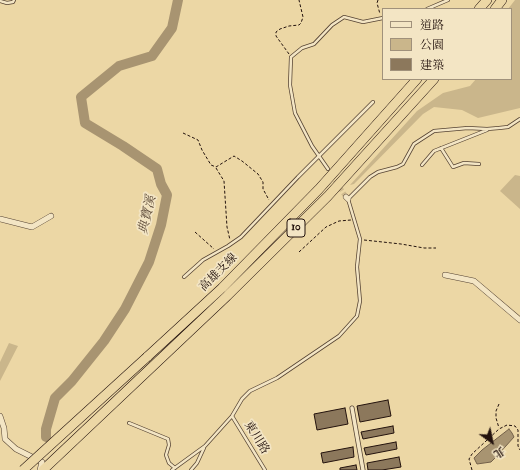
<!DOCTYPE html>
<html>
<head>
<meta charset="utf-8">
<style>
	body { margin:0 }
	#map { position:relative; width:520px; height:470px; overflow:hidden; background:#ecd7a5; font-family:"IM FELL Double Pica","Noto Serif TC",serif }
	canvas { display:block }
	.legend { position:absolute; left:382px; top:8px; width:130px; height:72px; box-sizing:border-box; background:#f3e5c4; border:1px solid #a0917b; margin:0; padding:5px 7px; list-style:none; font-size:12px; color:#23120d }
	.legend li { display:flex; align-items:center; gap:8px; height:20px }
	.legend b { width:20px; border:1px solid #a0917b }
	.north { position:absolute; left:472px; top:422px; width:40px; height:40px; -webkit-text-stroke:3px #f3e5c4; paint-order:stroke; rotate:147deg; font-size:11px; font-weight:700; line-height:16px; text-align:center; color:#23120d }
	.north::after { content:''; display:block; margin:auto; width:14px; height:18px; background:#23120d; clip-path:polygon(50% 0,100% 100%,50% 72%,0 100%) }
</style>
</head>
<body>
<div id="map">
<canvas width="520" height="470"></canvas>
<ul class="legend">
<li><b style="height:5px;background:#f3e5c4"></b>道路</li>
<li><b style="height:11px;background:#cab68b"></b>公園</li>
<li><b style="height:11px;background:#8c785c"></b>建築</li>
</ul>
<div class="north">北</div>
</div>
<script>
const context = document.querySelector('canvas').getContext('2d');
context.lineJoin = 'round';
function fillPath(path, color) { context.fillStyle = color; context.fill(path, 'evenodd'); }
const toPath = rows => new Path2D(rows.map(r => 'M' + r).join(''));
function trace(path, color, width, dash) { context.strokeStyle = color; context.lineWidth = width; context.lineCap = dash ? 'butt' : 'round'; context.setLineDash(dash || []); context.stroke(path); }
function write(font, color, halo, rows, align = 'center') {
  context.font = font + ' "IM FELL Double Pica","Noto Serif TC",serif'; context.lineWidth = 3.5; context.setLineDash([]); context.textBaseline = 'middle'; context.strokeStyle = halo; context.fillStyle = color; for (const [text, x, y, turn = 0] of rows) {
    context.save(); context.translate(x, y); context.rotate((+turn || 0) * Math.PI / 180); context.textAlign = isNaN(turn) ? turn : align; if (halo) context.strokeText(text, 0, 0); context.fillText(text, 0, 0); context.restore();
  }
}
fillPath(toPath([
	[515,0,520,0,520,108,478,118,462,110,434,107,423,114,354,184,350,185,417,111,443,93,470,86,476,79,511,79,511,9,508,9],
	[515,175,520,176,520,209,500,191],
	[9,343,18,346,0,381,0,362]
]), '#cab68b');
const water = toPath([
	[509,429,512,433,514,437,496,457,491,462,477,464,474,458,482,450,509,429]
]);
fillPath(water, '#a89471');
trace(water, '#736049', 1);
trace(toPath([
	[46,437,47,444]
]), '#736049', 1.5);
trace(toPath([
	[46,437,46,429,55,398,72,381,104,341,125,309,149,262,161,225,167,195,161,184,157,169,123,146,85,123,81,97,119,66,152,56,172,28,178,0]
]), '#a89471', 10);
const building = toPath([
	[388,400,391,416,360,422,357,406,388,400],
	[345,408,348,424,317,430,314,414,345,408],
	[393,426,394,433,363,439,361,432,393,426],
	[396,442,397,449,366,455,364,448,396,442],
	[353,447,354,457,323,463,321,453,353,447],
	[399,457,401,467,382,470,368,470,367,463,399,457],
	[356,465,357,470,340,470,340,468,356,465]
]);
fillPath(building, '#8c785c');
trace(building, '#23120d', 1);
trace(toPath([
	[331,174,346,197]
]), '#ceb98e', 5, [5, 2.5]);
const service = toPath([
	[0,1,7,3,13,2,14,0],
	[427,9,448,0],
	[441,148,453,167,464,163,479,164],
	[422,165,434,151,487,130],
	[328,169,312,146,295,113,290,85,291,57,302,48,314,44,332,25,344,17,363,22,383,18],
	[184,277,203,260,228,246,241,237,298,177,373,102],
	[232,416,265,470],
	[129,423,168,439,169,445,166,455,169,463,175,468],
	[172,470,205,446,232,416,242,399,250,391,277,378,339,336,357,316,360,301,357,267,360,239,348,199,370,177,378,172,397,167,403,164,414,144,434,131,468,128,487,129,499,128,508,127,520,119],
	[191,470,197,463,204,448]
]);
const pedestrian = toPath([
	[352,408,363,470]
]);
const minor = toPath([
	[346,197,348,199],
	[0,219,32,227,51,216],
	[445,275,474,281,520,320],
	[0,416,4,428,5,439,16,449,42,462,40,470]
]);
const motorway = toPath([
	[479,9,487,0],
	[495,9,502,0],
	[147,357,222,288,319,189,417,79],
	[43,470,227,296,328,196,434,79]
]);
trace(service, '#554333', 4);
trace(pedestrian, '#554333', 5);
trace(minor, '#554333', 6);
trace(motorway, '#23120d', 10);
trace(toPath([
	[378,0,377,3,380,14],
	[289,54,276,36,276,32,280,29,289,26,299,25,301,23,303,17,299,0],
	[183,133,198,140,202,150,211,165,216,167,234,156,242,161,258,174,263,182,263,189,269,200],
	[216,168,224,181,227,227,230,240],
	[195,232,214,249],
	[364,240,401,244,424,248,436,248],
	[299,252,326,227,339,221,351,220],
	[499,404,496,411,496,418,499,428],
	[472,470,469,459,472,454,499,429,507,425,515,426,518,430,518,446,520,450]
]), '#23120d', 1, [3, 2]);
trace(service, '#f3e5c4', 2.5);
trace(pedestrian, '#f3e5c4', 3.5);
trace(minor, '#f3e5c4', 5);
trace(motorway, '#ecd7a5', 9);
const motorwayBridge = toPath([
	[23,470,147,357]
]);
trace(motorwayBridge, '#23120d', 10, []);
trace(motorwayBridge, '#ecd7a5', 9);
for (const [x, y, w] of [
	[296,228,18]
]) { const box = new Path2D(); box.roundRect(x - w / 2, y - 9, w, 18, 3); context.fillStyle = '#f3e5c4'; context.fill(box); trace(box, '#23120d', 1); }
write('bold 11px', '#23120d', null, [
	["10",296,228]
]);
write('12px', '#23120d', '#f3e5c4', [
	["高雄支線",219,273,-45],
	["東川路",256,438,58]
]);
write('italic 13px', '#5f4c3a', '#f3e5c4', [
	["典寶溪",148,215,-77]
]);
</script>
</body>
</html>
